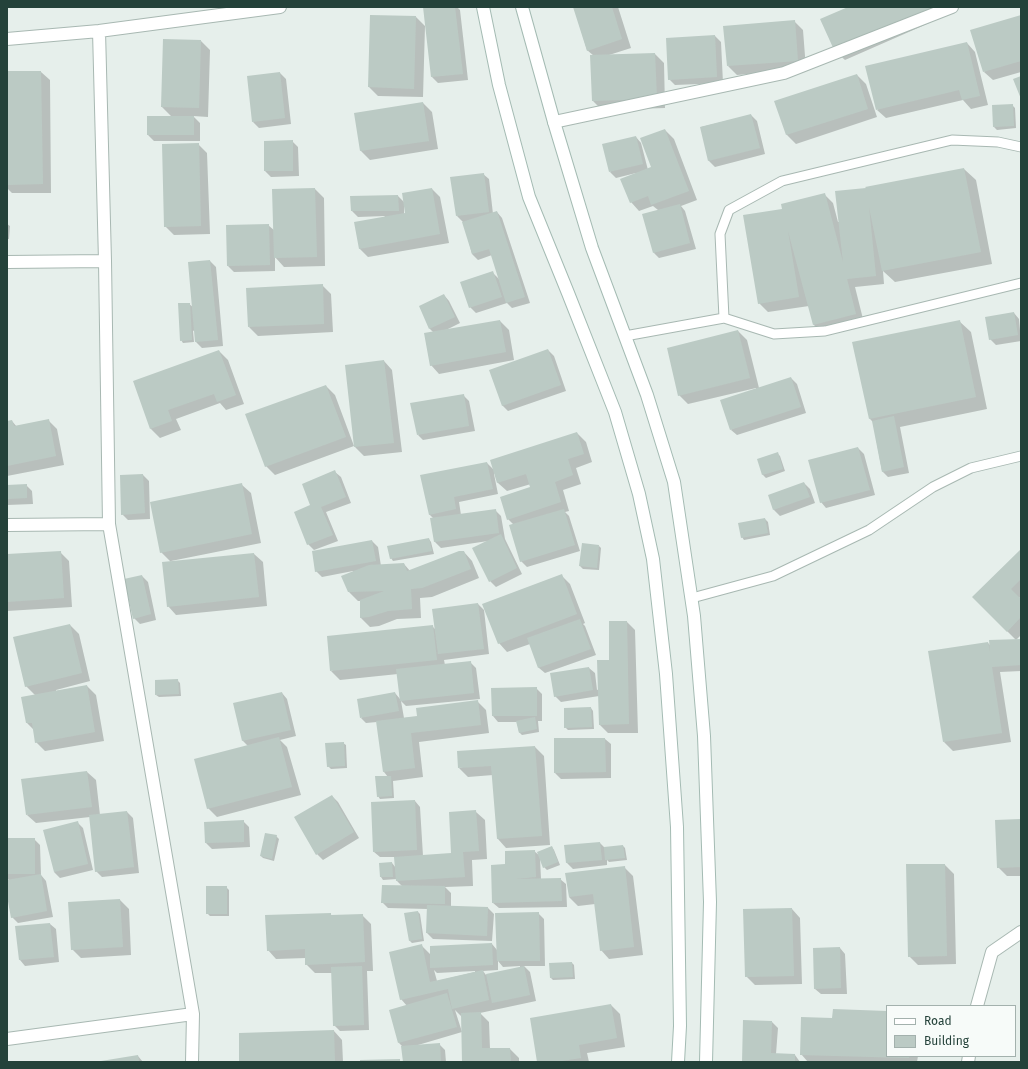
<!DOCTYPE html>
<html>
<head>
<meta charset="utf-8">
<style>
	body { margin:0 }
	#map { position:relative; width:1028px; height:1069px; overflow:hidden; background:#e6efeb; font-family:"Fira Sans",sans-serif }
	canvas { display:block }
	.frame { position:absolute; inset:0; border:8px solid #24423a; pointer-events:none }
	.legend { position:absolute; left:886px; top:1005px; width:130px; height:52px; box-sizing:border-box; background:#f7fbf9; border:1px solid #a3b1ad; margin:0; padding:5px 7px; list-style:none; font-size:12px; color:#24423a }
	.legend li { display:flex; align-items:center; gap:8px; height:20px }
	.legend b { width:20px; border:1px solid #a3b1ad }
</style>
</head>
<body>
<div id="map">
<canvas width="1028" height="1069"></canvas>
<div class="frame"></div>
<ul class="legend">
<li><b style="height:5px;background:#fff"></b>Road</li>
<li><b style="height:11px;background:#bbcac4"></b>Building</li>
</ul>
</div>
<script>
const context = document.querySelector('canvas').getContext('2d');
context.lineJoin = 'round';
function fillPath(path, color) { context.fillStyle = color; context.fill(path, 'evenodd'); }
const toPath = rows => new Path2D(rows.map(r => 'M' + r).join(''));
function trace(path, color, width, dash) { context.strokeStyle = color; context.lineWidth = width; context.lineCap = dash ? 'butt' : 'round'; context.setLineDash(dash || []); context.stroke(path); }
fillPath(toPath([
	[430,7,457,7,460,10,468,80,438,83,432,77,424,8],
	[574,7,618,7,631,48,609,55,655,54,664,63,665,108,602,110,593,101,594,56,587,50],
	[850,7,952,13,845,60,836,52],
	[1021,16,1021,72,993,80,984,72],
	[416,17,425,26,423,97,378,96,369,87],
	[794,21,803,30,806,69,737,75,728,66],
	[715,36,721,42,723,83,675,85,669,79],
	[201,41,210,50,208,117,193,116,200,123,200,141,154,141,148,135,172,117,162,107],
	[967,43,975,52,988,105,971,109,963,100,886,118,877,110],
	[7,72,41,72,50,80,51,193,12,193,7,188],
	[280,73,286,79,291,124,259,128,253,122],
	[857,75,866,84,877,117,796,144,787,135,776,102],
	[423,103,432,112,438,149,370,160,361,151,355,114],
	[1012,105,1015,108,1016,128,997,130,994,127],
	[751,115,757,121,765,154,715,167,709,161,701,127],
	[665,130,674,139,697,200,681,206,685,211,696,249,659,258,654,253,658,210,653,206,639,211,631,202,636,173,616,178,610,172,636,137,641,143,648,170,652,168],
	[292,141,298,147,299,176,271,177,265,171,265,142],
	[198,144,207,153,210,234,174,235,165,226],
	[964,169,976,180,992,264,895,282,883,271,884,284,855,287,864,323,822,334,814,325,809,306,768,312,759,303,784,209,824,194,833,203,838,222,839,222,867,189],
	[483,174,489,179,493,214,497,212,502,218,530,303,512,308,507,303,476,313,470,307,492,272,499,279,492,255,478,260,472,254,464,223,457,216],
	[315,189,324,198,325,266,284,267,275,257,275,271,234,272,228,266,268,225,275,231],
	[432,189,440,197,449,243,368,257,359,248,385,216,358,217,352,211,398,196,405,203],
	[404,204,405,204,407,214,404,214],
	[7,224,10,226,9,239,7,239],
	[210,261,216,267,223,346,202,348,196,342,195,330,193,331,194,342,183,343,181,340,189,304,193,307],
	[322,285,331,294,333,332,258,336,249,327],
	[444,295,449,301,460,323,446,330,500,321,509,330,514,360,439,374,431,365,434,333,430,329,420,307],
	[1014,313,1019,319,1021,341,996,345,990,339],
	[959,321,971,332,987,409,900,427,909,473,888,477,882,471,873,422,870,419,854,343],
	[738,331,747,340,759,388,791,378,797,384,806,413,737,435,731,430,756,389,756,388,688,404,679,395],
	[548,350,554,356,566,391,508,411,502,405],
	[219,351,228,360,244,404,226,410,220,403,176,419,181,430,160,438,151,429,134,382],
	[384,361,392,370,402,452,364,456,355,447,346,366],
	[326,386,335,395,354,446,275,475,266,466],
	[463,395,469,401,475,431,423,440,418,435],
	[48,420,57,429,64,465,7,476,7,422,12,421,17,427],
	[577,433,586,442,592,462,576,468,581,484,563,490,569,511,565,512,569,516,580,551,527,567,521,561,514,525,508,519,532,487,531,484,507,491,498,483,495,473,494,474,498,494,459,502,461,515,495,510,501,516,505,539,522,574,496,587,490,581,488,541,441,548,435,542,434,519,429,514,487,463,494,470],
	[858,448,864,454,875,495,826,508,821,502],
	[778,454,780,456,785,471,766,478,763,475,758,460],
	[335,472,341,477,351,503,326,512,338,541,314,550,308,544,312,506],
	[143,475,149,481,150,519,128,520,122,514],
	[804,483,810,489,815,503,780,516,774,510,769,496],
	[26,485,32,491,33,504,7,505,7,486],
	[242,485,251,493,261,543,171,561,171,562,254,554,263,562,267,606,176,615,168,606,171,562,161,552],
	[765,519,768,522,770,535,744,540,742,537],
	[429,539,431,542,434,554,393,561,391,558],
	[372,541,378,547,381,566,404,564,410,571,464,552,472,561,479,578,432,597,420,598,421,618,397,619,379,626,370,627,361,618,361,601,358,601,349,592,353,571,322,577,316,571],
	[599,546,601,548,599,570,583,569,580,566],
	[1021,550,1021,597,1019,598,1021,600,1021,635,1016,640,973,597],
	[60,552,69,561,72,607,7,611,7,555],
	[561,575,570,584,585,623,583,624,585,626,596,655,545,673,539,668,530,644,507,652,499,643],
	[142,576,148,582,156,620,140,624,134,618],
	[478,604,484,610,489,654,444,660,445,665,470,662,476,668,480,699,406,706,401,701,404,718,418,717,477,701,486,710,489,733,419,742,423,777,393,781,394,798,380,799,378,796,388,777,384,772,377,722,366,723,361,718,395,693,400,699,398,674,340,680,331,671,432,626,436,630],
	[627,622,635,630,638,733,608,733,599,724,599,696,561,702,555,696,589,668,595,673,597,690,599,689],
	[70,625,79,634,90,681,56,690,56,691,87,686,96,695,104,741,45,751,36,742,34,730,27,723,35,695,26,686],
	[1021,640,1021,671,1000,672,1011,742,953,751,944,742,988,643,991,646],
	[177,680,180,683,181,696,159,697,156,695],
	[536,688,542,694,542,721,538,721,539,732,522,735,519,732,517,722,498,722,493,716,492,689],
	[282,693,287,699,296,736,280,740,287,747,301,795,217,817,208,808,248,746,243,741,234,704],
	[591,708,593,711,594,729,568,730,565,727],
	[605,739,611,744,611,778,561,779,555,773],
	[343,743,346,745,347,768,331,769,328,766],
	[535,747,544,756,550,845,506,848,498,839,493,775,468,777,459,768],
	[87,772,96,780,100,815,127,812,133,818,139,873,102,877,96,871,90,817,36,823,27,815],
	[332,796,338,802,359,838,323,860,317,854],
	[415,801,420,807,423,856,452,854,476,812,485,820,487,859,472,860,473,886,445,887,451,893,451,907,488,908,494,914,492,941,433,939,427,933,428,909,388,908,382,902,402,886,397,881,397,879,383,880,381,877,392,863,396,868,395,857,380,857,374,852],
	[1021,820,1021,876,1007,876,998,867],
	[243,821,249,827,250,847,212,849,206,843,205,823],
	[77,822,83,828,93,870,60,878,54,872],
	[276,836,279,839,274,861,263,858,261,856],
	[7,839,34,839,40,845,41,875,46,881,53,917,18,923,12,917,7,890,7,881,9,880,7,878],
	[600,843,605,848,623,846,625,848,627,860,609,862,607,860,607,865,573,869,567,863,565,846],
	[552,847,554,850,560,865,547,870,544,867,540,858,541,879,560,879,566,884,567,907,499,908,493,903,506,865,534,851,540,856],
	[945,865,954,874,956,964,918,965,909,956],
	[624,867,633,876,643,955,609,959,601,950,595,904,578,906,569,897],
	[226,887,229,890,229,916,210,916,207,913],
	[120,900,129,909,131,955,81,958,72,949],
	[792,909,800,918,802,984,755,985,746,976],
	[418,912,420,914,424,941,412,943,409,940],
	[538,913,544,919,545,966,524,966,530,972,536,1001,480,1013,489,1022,490,1049,510,1049,519,1058,519,1062,463,1062,462,1017,455,1010,462,1032,418,1045,419,1046,439,1044,445,1050,446,1062,404,1062,402,1046,399,1043,407,1006,401,999,422,946,431,955,492,944,497,950],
	[498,961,503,967,520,966,520,968,486,975,483,971,498,970],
	[434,970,437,973,475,971,475,972,437,981],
	[330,914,333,916,362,915,371,924,373,971,367,971,369,1030,340,1031,334,1025,332,973,315,973,306,964,306,958,276,959,268,950],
	[50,924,56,929,59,962,25,966,20,960,16,927],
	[840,948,845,954,847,994,821,994,815,989],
	[572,963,574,965,575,979,553,980,551,978],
	[611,1005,620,1014,625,1047,587,1053,589,1062,538,1062],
	[887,1012,887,1056,918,1056,917,1062,808,1062,801,1054,833,1019],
	[772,1022,778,1028,776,1054,795,1055,800,1062,743,1062],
	[334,1031,342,1040,343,1062,240,1062],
	[138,1056,143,1062,102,1062]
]), '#0003');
fillPath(toPath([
	[423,7,455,7,463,74,431,77],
	[573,7,612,7,622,39,587,51],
	[848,7,937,7,835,52,820,19],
	[370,15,416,16,414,89,368,87],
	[1021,15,1021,61,983,72,970,30],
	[795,20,798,61,727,66,723,26],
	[715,35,717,77,668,80,666,38],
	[163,39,201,40,199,108,161,107],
	[967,42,980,96,962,100,959,90,876,110,865,66],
	[655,53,657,99,592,101,590,55],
	[7,71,41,71,43,184,7,185],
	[280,72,285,118,252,122,247,76],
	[857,74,868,109,786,135,774,101],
	[1021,76,1021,99,1013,79],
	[423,102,429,141,360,151,354,113],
	[1013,104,1014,126,993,127,992,105],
	[751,114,760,148,708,161,700,127],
	[147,116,194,116,194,135,147,135],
	[665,129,689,191,651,205,648,196,630,203,620,179,651,167,640,138],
	[636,136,643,164,609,172,602,144],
	[293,140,293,171,264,171,264,141],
	[199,143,201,226,164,227,162,144],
	[964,168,981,252,882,271,869,207,876,276,847,279,856,314,813,325,788,231,799,297,758,304,743,215,782,209,781,204,825,193,843,262,835,191,866,188,865,187],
	[484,173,489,212,456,216,450,177],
	[315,188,317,257,274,258,272,189],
	[432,188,440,234,359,249,354,222,405,213,402,193],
	[398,195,399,211,351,211,350,196],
	[680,204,690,243,653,253,642,214],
	[497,211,525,297,506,303,489,249,472,254,462,222],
	[269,224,270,265,227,266,226,225],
	[210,260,218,340,195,342,188,262],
	[493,271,502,297,469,308,460,282],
	[323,284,324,324,248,327,246,288],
	[444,294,455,317,429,329,419,306],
	[178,303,190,303,192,340,180,341],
	[1014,312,1018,335,989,340,985,317],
	[500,320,506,352,430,366,424,333],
	[960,320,976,397,869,419,852,342],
	[738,330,750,378,678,396,667,348],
	[548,349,561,385,502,406,489,370],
	[219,350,236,395,217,402,214,394,168,410,172,421,150,429,133,381],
	[384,360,394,443,354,447,345,365],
	[791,377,801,407,730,430,720,400],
	[326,385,346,437,265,467,245,414],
	[464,394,469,426,417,435,410,403],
	[894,416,904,467,882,472,872,421],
	[49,419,56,456,7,466,7,421,12,420,14,426],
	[577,432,584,454,568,459,573,475,555,482,561,502,507,520,500,497,530,487,526,474,497,483,490,460],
	[858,447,870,490,820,503,808,460],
	[778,452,783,469,762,475,757,459],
	[487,462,493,489,454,497,456,509,429,515,420,475],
	[335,470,346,497,321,507,333,535,307,545,294,512,310,505,302,484],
	[143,474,145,513,121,515,120,475],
	[804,482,810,497,773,510,768,495],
	[242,483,252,534,160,553,150,502],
	[27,484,27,498,7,499,7,485],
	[496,509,499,533,434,542,430,518],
	[564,509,575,545,520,562,509,525],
	[765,518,768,533,741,538,738,523],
	[501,534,517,568,489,582,472,548],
	[429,538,432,551,390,559,387,546],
	[372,540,376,561,315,572,312,551],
	[582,543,599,545,597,568,579,566],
	[1021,549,1021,579,1011,589,1021,599,1021,617,1007,632,972,597],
	[61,551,64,598,7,602,7,554],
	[459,551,464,551,471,569,422,588,411,589,412,609,388,611,369,617,360,618,360,600,384,591,348,592,341,576,369,565,404,563,407,571],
	[254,553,259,597,167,607,162,562],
	[562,574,577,614,498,644,482,604],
	[142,575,151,614,133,619,124,579],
	[478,603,484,649,438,654,432,609],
	[580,619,591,649,538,668,527,638],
	[609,621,627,621,629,724,599,725,597,660,609,660],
	[70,624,82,673,25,687,13,637],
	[433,625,437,660,330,671,327,636],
	[1021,639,1021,665,992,667,1002,733,943,742,928,651,988,642,990,652,989,640],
	[471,661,474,693,400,701,396,669],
	[589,667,593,690,554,697,550,673],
	[178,679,179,694,155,695,155,680],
	[87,685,95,732,35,743,32,723,26,723,21,697],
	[537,687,537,716,492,716,491,688],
	[282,692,291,730,242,741,233,703],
	[395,692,399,711,360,718,357,699],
	[478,700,481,725,411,733,415,768,383,772,376,721,417,716,416,708],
	[591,707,592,727,564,728,564,708],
	[535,717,537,729,519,733,516,721],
	[279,737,292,787,207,809,194,759],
	[554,738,605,738,606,772,554,773],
	[344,742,345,766,327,767,325,743],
	[535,746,542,836,497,839,491,766,458,768,457,751],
	[87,771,92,807,26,815,21,779],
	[375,776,391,776,392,796,377,797],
	[332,795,354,832,316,855,294,817],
	[415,800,417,850,373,852,371,802],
	[476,810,479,851,463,852,465,877,396,881,394,857,451,853,449,812],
	[127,811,134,867,95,872,89,815],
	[1021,819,1021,867,997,868,995,820],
	[244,820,244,842,205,843,204,822],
	[78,821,88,864,54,872,43,830],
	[265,833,277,835,272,859,260,856],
	[7,838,35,838,35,874,7,874],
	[600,842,602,860,566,863,564,845],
	[623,845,625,858,605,860,604,847],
	[552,846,558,862,543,868,537,852],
	[535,850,536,877,515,879,561,878,562,901,492,903,491,865,505,864,505,851],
	[392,862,393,877,380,877,379,863],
	[906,864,945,864,947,956,908,957],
	[625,866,634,947,600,951,593,894,569,897,565,873],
	[41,874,47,911,11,918,7,896,7,880],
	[382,885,445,886,445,904,381,903],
	[206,886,227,886,227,914,206,914],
	[120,899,123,947,71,950,68,902],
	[427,905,488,907,487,936,426,933],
	[792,908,794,976,745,977,743,909],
	[418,911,422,939,409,941,404,913],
	[539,912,540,961,497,961,495,913],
	[331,913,331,915,363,914,365,962,305,965,305,949,267,951,265,915],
	[50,923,54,957,19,960,15,926],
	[492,943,493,965,430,968,430,946],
	[422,944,430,982,483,970,489,1000,452,1009,448,989,400,1000,389,952],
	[840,947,841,988,814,989,813,948],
	[572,962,573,977,550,978,549,963],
	[362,966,364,1025,333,1026,331,967],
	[524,966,530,995,492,1003,486,974],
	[447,993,457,1027,398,1043,389,1010],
	[611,1004,617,1038,579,1045,581,1058,555,1062,537,1062,530,1018],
	[833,1009,887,1011,887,1056,909,1056,909,1058,800,1055,801,1017,832,1018],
	[481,1012,482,1048,510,1048,511,1062,462,1062,461,1013],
	[743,1020,772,1021,771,1053,795,1054,795,1062,742,1062],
	[334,1030,335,1062,239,1062,239,1033],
	[440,1043,441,1062,403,1062,401,1046],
	[138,1055,139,1062,101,1062,101,1061],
	[400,1059,400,1062,360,1062,360,1060]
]), '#bbcac4');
const service = toPath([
	[724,318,720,234,729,210,782,181,952,140,998,142,1021,147],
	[625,336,724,318,774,334,825,331,1021,283],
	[692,598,773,576,869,530,933,487,971,468,1021,456]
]);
const minor = toPath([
	[99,31,105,261,109,524,193,1014],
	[7,39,99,31,280,7],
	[554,122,784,73,952,7],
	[7,262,105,261],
	[7,525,109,524],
	[977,1006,992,952,1021,932],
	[7,1039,193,1014,192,1062],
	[968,1062,969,1056]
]);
const secondary = toPath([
	[483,7,499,85,529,197,568,293,615,412,639,494,653,559,666,674,677,827,680,1026,678,1062],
	[522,7,554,122,592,248,647,395,674,482,694,616,704,736,710,902,706,1062]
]);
trace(service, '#a8b8b2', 11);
trace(minor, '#a8b8b2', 14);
trace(secondary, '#a4bbb3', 14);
trace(service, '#fff', 9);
trace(minor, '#fff', 12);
trace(secondary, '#fff', 12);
</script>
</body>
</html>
